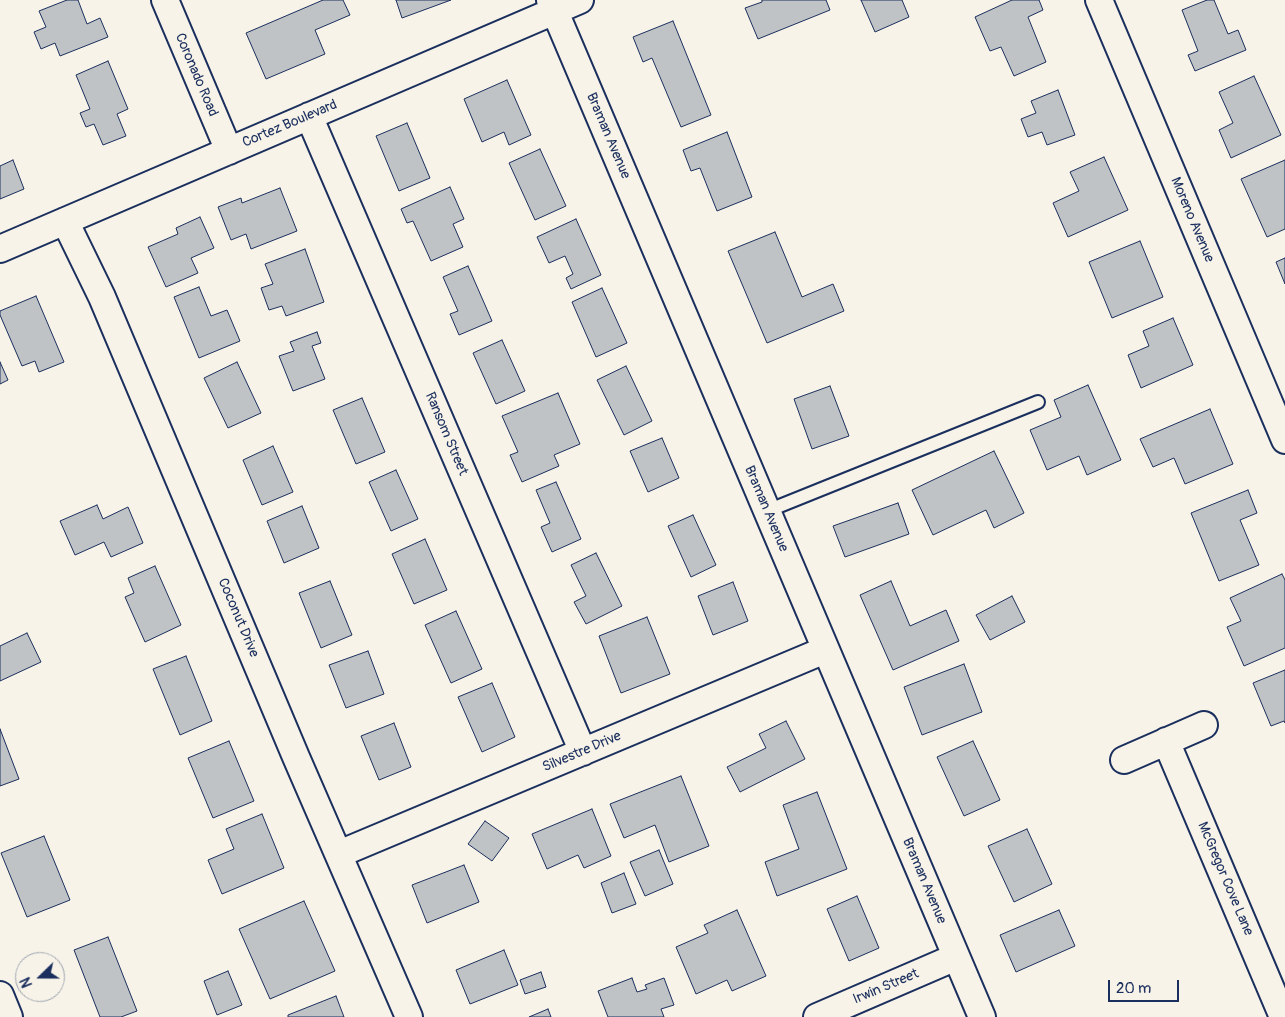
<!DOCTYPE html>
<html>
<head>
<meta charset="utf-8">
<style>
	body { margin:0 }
	#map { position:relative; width:1285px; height:1017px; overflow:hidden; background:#f7f3e8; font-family:Pangolin,sans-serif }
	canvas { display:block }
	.north { position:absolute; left:15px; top:952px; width:50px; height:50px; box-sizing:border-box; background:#f7f3e8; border:1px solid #9fa5b1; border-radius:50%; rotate:248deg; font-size:14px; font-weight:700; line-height:20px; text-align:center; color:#1b2f5e }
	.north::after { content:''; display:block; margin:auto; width:18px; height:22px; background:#1b2f5e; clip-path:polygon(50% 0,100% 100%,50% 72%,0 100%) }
	.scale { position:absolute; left:1108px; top:980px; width:71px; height:22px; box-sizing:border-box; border:2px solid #1b2f5e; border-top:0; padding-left:6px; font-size:15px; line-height:18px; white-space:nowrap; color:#1b2f5e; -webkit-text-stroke:4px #f7f3e8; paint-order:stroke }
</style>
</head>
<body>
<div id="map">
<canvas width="1285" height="1017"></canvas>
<div class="north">N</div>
<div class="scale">20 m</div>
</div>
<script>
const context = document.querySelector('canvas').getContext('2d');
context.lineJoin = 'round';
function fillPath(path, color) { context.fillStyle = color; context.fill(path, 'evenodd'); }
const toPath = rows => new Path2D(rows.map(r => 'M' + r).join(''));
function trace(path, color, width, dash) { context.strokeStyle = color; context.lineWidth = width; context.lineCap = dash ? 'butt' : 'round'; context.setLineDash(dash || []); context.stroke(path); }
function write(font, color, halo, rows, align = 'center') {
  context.font = font + ' Pangolin,sans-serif'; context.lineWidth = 4.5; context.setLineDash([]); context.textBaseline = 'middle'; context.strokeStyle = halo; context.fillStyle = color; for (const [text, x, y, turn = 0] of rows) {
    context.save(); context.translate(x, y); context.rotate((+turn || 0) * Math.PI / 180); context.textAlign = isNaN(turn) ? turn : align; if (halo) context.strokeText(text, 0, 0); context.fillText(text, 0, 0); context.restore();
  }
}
const building = toPath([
	[67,0,78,0,87,24,100,18,108,37,60,56,55,43,41,49,34,32,46,27,39,11,67,0],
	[323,0,343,0,350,15,315,30,325,54,266,79,246,33,323,0],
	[396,0,451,0,402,18,396,0],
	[762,0,826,0,830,10,758,39,745,8,762,2,762,0],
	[861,0,902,0,909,17,875,32,861,0],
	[1012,0,1039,0,1043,10,1028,17,1046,62,1014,76,1001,47,990,51,975,17,1012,0],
	[1207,0,1214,0,1228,34,1238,30,1246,50,1195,71,1188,55,1198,51,1182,10,1207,0],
	[673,21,711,115,681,127,652,58,643,62,633,37,673,21],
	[108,61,128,109,117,114,126,136,103,145,94,124,86,127,80,113,90,109,76,75,108,61],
	[1254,76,1281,135,1231,158,1219,130,1233,123,1219,92,1254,76],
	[507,80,531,135,509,145,504,132,482,142,464,99,507,80],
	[1058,90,1075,135,1047,145,1042,132,1028,137,1021,119,1036,113,1031,101,1058,90],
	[407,123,430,178,399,191,376,136,407,123],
	[727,132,752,197,717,211,700,168,691,171,683,150,727,132],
	[540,149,566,206,535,220,509,163,540,149],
	[1104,157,1128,210,1068,237,1053,203,1079,191,1070,172,1104,157],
	[13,160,24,189,0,199,0,166,13,160],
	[1285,160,1285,229,1267,237,1241,179,1285,160],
	[450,187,464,219,453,224,463,247,431,261,413,221,407,223,401,209,450,187],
	[280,188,297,231,251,249,246,234,231,240,218,207,241,198,242,203,280,188],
	[200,217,214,248,191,258,198,273,166,287,148,247,178,234,176,228,200,217],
	[576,219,601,275,571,289,566,278,573,274,565,256,549,263,537,237,576,219],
	[775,232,802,297,833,284,844,311,767,343,728,251,775,232],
	[1140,241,1163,297,1112,318,1089,262,1140,241],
	[305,249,324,302,286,316,282,306,269,310,261,288,273,284,265,264,305,249],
	[1285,258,1285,284,1276,262,1285,258],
	[468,266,492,321,459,335,450,314,458,311,443,277,468,266],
	[199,287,211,316,227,310,240,341,199,358,174,297,199,287],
	[602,288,627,343,596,357,572,302,602,288],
	[36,296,64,362,39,372,35,361,22,366,0,315,0,311,36,296],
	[1173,318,1193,365,1141,388,1128,355,1149,346,1143,331,1173,318],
	[317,332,321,343,312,346,325,379,293,391,279,356,294,351,290,342,317,332],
	[502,340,525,391,496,404,473,353,502,340],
	[0,362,8,380,0,384,0,362],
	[237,362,261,413,228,428,204,378,237,362],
	[626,366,652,421,624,435,597,380,626,366],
	[1088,385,1121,460,1087,475,1079,456,1047,470,1030,430,1061,417,1054,400,1088,385],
	[830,386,849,436,812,449,794,399,830,386],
	[558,393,580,444,554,455,559,466,522,482,510,455,518,452,502,416,558,393],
	[362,398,385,452,356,464,333,410,362,398],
	[1210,409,1233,464,1185,484,1174,458,1153,467,1140,439,1210,409],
	[662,438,679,478,648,492,630,451,662,438],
	[273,446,293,492,262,505,243,460,273,446],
	[994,451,1024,513,994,528,986,510,933,535,912,490,994,451],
	[396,470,418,519,391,531,369,482,396,470],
	[556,482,581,539,552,552,541,527,550,523,536,490,556,482],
	[1248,490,1257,513,1240,520,1259,565,1219,581,1191,513,1248,490],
	[898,503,909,534,845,557,833,526,898,503],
	[97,505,103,519,128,507,143,543,111,557,104,542,75,555,60,521,97,505],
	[302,506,319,548,284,563,267,521,302,506],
	[693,515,716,565,691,577,668,526,693,515],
	[425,539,447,590,414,604,392,554,425,539],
	[596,553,622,606,586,624,574,602,586,596,571,565,596,553],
	[155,566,181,625,145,642,125,597,134,593,128,578,155,566],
	[1282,574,1285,580,1285,648,1244,666,1227,627,1241,621,1230,598,1282,574],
	[330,581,352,635,321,648,299,593,330,581],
	[891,581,910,626,946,610,959,641,893,670,860,595,891,581],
	[733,582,748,621,713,635,698,596,733,582],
	[1012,596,1025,622,990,640,976,615,1012,596],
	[456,611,482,669,451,683,425,625,456,611],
	[647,617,670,674,621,693,599,636,647,617],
	[27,633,41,662,0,681,0,646,27,633],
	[368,651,384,694,346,708,329,665,368,651],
	[186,656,212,721,180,735,153,669,186,656],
	[964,664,982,712,922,735,904,687,964,664],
	[1285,670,1285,723,1284,721,1271,726,1253,683,1285,670],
	[492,683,515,737,482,752,458,697,492,683],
	[786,721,805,759,740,792,727,767,766,748,759,734,786,721],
	[394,723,411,767,379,780,361,736,394,723],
	[0,729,19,779,0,786,0,729],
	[229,741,254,801,213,818,188,758,229,741],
	[973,741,1000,800,964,816,937,757,973,741],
	[681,776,709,846,669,862,655,825,624,838,610,804,681,776],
	[817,792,847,869,777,896,765,862,799,849,783,805,817,792],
	[592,809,611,856,584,868,578,855,547,869,532,834,592,809],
	[262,814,284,868,222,894,208,860,234,849,226,829,262,814],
	[485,821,509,838,492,861,468,844,485,821],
	[1027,829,1052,884,1014,902,988,846,1027,829],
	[44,836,70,900,27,917,1,853,44,836],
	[659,850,673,884,645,896,630,862,659,850],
	[464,865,479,902,427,923,412,885,464,865],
	[624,873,636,904,612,913,601,883,624,873],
	[857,896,879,948,849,961,827,909,857,896],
	[304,901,335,971,270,999,239,929,304,901],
	[737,910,766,976,732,991,727,980,696,994,676,947,708,933,704,925,737,910],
	[1059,910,1075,946,1016,972,1000,935,1059,910],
	[108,937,137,1011,121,1017,100,1017,74,950,108,937],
	[504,950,518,985,470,1004,456,970,504,950],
	[228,971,242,1005,217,1015,204,981,228,971],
	[541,972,546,987,525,994,520,980,541,972],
	[632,978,637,992,647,989,645,985,664,978,674,1005,661,1009,664,1017,608,1017,598,991,632,978],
	[336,996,344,1017,288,1017,288,1015,336,996],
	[548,1009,551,1017,529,1017,548,1009]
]);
fillPath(building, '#c0c3c5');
trace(building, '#1b2f5e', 1);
const service = toPath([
	[767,511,1038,402]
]);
const minor = toPath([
	[165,0,229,151],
	[550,0,982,1017],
	[1099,0,1285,440],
	[309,116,583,752],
	[65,221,102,297,296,757,409,1017],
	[0,249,580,0],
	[1166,741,1283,1017],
	[1124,760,1204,725],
	[339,854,825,650],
	[0,995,9,1017],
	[817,1017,956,957]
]);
trace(service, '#1b2f5e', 16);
trace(minor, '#1b2f5e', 30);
trace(service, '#f7f3e8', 12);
trace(minor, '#f7f3e8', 26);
write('14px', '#1b2f5e', '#f7f3e8', [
	["Coronado Road",196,75,67],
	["Cortez Boulevard",290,124,-23],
	["Braman Avenue",608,136,67],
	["Moreno Avenue",1192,220,67],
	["Ransom Street",446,434,67],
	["Braman Avenue",766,509,67],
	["Coconut Drive",238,618,67],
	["Silvestre Drive",582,752,-23],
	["McGregor Cove Lane",1225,879,67],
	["Braman Avenue",924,881,67],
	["Irwin Street",886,987,-23]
]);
</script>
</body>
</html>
